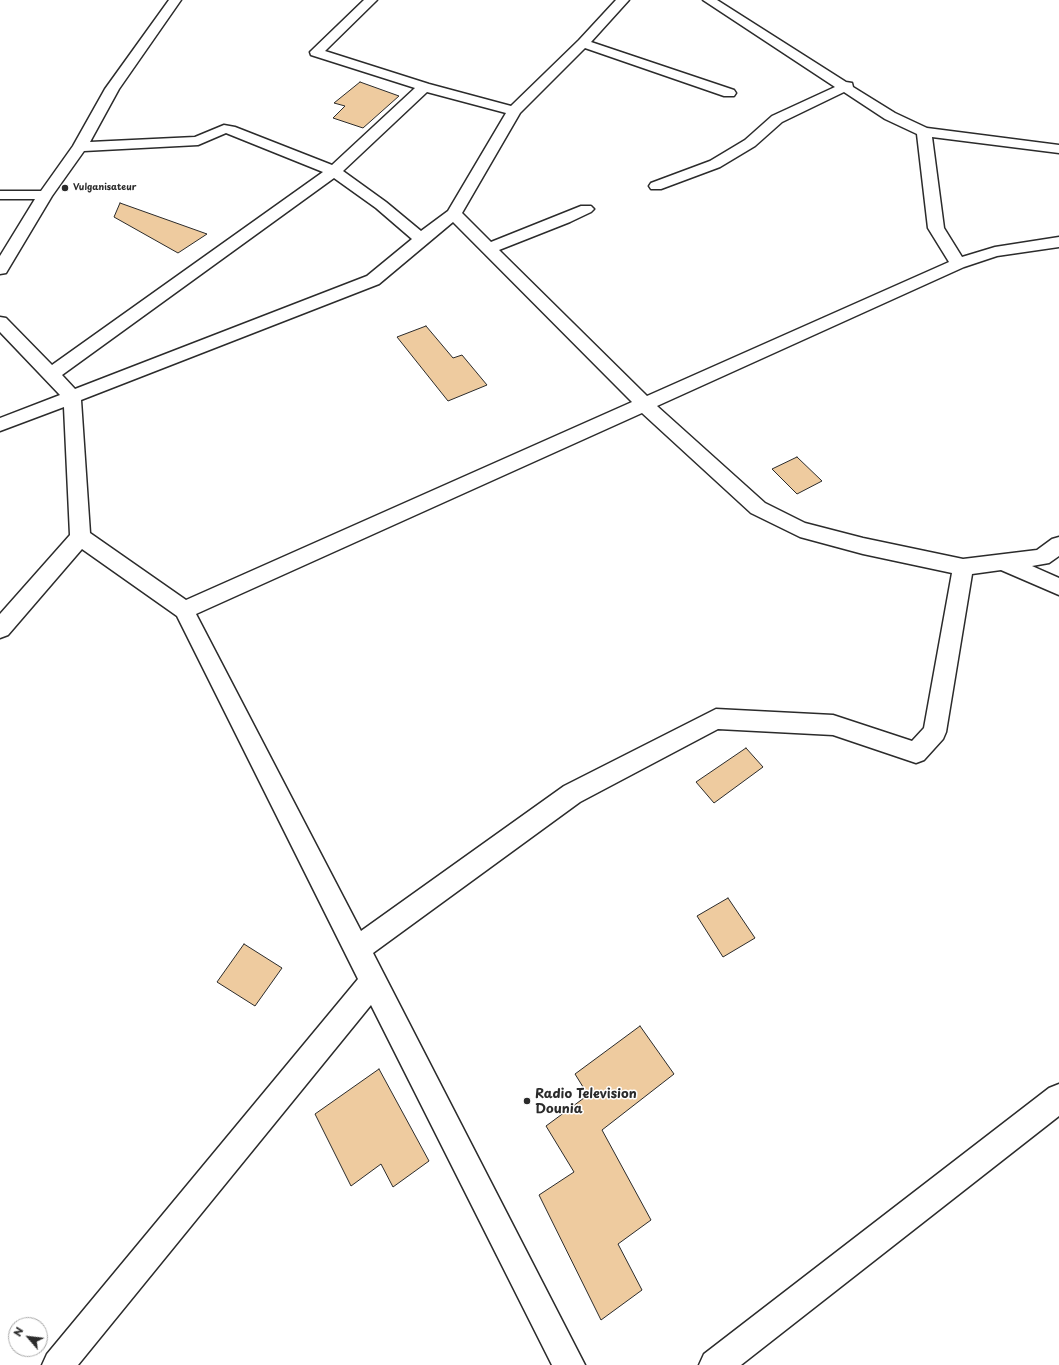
<!DOCTYPE html>
<html>
<head>
<meta charset="utf-8">
<style>
	body { margin:0 }
	#map { position:relative; width:1059px; height:1365px; overflow:hidden; background:#fff; font-family:"Playpen Sans",sans-serif }
	canvas { display:block }
	.north { position:absolute; left:8px; top:1317px; width:40px; height:40px; box-sizing:border-box; background:#fff; border:1px solid #aaa; border-radius:50%; rotate:298deg; font-size:11px; font-weight:700; line-height:16px; text-align:center; color:#2b2b2b }
	.north::after { content:''; display:block; margin:auto; width:14px; height:18px; background:#2b2b2b; clip-path:polygon(50% 0,100% 100%,50% 72%,0 100%) }
</style>
</head>
<body>
<div id="map">
<canvas width="1059" height="1365"></canvas>
<div class="north">N</div>
</div>
<script>
const context = document.querySelector('canvas').getContext('2d');
context.lineJoin = 'round';
function fillPath(path, color) { context.fillStyle = color; context.fill(path, 'evenodd'); }
const toPath = rows => new Path2D(rows.map(r => 'M' + r).join(''));
function trace(path, color, width, dash) { context.strokeStyle = color; context.lineWidth = width; context.lineCap = dash ? 'butt' : 'round'; context.setLineDash(dash || []); context.stroke(path); }
function write(font, color, halo, rows, align = 'center') {
  context.font = font + ' "Playpen Sans",sans-serif'; context.lineWidth = 3; context.setLineDash([]); context.textBaseline = 'middle'; context.strokeStyle = halo; context.fillStyle = color; for (const [text, x, y, turn = 0] of rows) {
    context.save(); context.translate(x, y); context.rotate((+turn || 0) * Math.PI / 180); context.textAlign = isNaN(turn) ? turn : align; if (halo) context.strokeText(text, 0, 0); context.fillText(text, 0, 0); context.restore();
  }
}
const building = toPath([
	[360,82,399,96,363,128,333,118,345,106,334,103,360,82],
	[120,203,207,234,178,253,114,217,120,203],
	[426,326,453,358,462,355,487,385,448,401,397,337,426,326],
	[797,457,822,481,797,494,772,469,797,457],
	[746,748,763,767,714,803,696,782,746,748],
	[728,898,755,938,723,957,697,916,728,898],
	[244,944,282,968,255,1006,217,982,244,944],
	[640,1026,674,1074,602,1130,651,1220,618,1244,642,1290,601,1320,539,1195,574,1172,546,1126,588,1095,575,1074,640,1026],
	[379,1069,429,1161,393,1187,381,1164,351,1186,315,1114,379,1069]
]);
fillPath(building, '#eecb9f');
trace(building, '#2b2b2b', 1);
const minor = toPath([
	[169,0,181,0,119,89,90,142,195,137,224,125,235,127,332,165,415,88,311,55,310,52,364,0,377,0,325,51,429,84,511,106,579,40,616,0,629,0,591,42,734,90,736,93,734,96,724,96,585,48,520,113,462,213,491,242,581,206,591,206,594,209,591,212,570,222,499,250,647,396,949,262,928,228,917,134,885,119,844,92,782,122,755,146,720,167,661,189,651,189,649,186,651,183,710,161,745,140,772,116,835,87,703,0,717,0,846,82,852,83,853,87,895,113,927,128,1059,145,1059,153,932,137,944,228,962,257,995,247,1059,237,1059,247,997,256,964,267,657,406,765,503,805,523,863,538,963,559,1037,550,1052,539,1059,537,1059,556,1049,563,1032,566,1059,578,1059,595,1001,570,972,574,946,732,943,739,924,760,916,763,833,735,718,729,580,802,373,953,585,1365,552,1365,371,1005,78,1365,42,1365,47,1354,358,979,177,616,82,549,8,635,0,638,0,614,70,535,64,407,0,431,0,418,60,395,0,332,0,317,6,318,52,365,323,172,226,133,198,145,84,151,52,196,6,273,0,274,0,256,35,199,0,199,0,191,41,191,73,146,105,89,169,0],
	[427,92,506,113,448,211,421,231,386,202,343,171,427,92],
	[334,178,376,208,412,239,367,276,75,389,62,375,334,178],
	[453,222,632,402,186,600,90,533,81,400,379,284,453,222],
	[642,413,751,513,800,537,863,554,952,573,924,728,912,741,833,715,716,709,564,786,361,931,196,614,642,413],
	[1059,1084,1059,1116,741,1365,699,1365,704,1354,1049,1088,1059,1084]
]);
trace(minor, '#2b2b2b', 3);
fillPath(minor, '#fff');
for (const [x, y, r, color] of [
	[65,188,4,"#2b2b2b"],
	[527,1101,4,"#2b2b2b"]
]) { const dot = new Path2D(); dot.arc(x, y, r, 0, 2 * Math.PI); context.fillStyle = color; context.fill(dot); trace(dot, '#fff', 1.5); }
write('bold 9px', '#2b2b2b', '#fff', [
	["Vulganisateur",73,188]
], 'left');
write('bold 13px', '#2b2b2b', '#fff', [
	["Radio Television",535,1094],
	["Dounia",535,1109]
], 'left');
</script>
</body>
</html>
